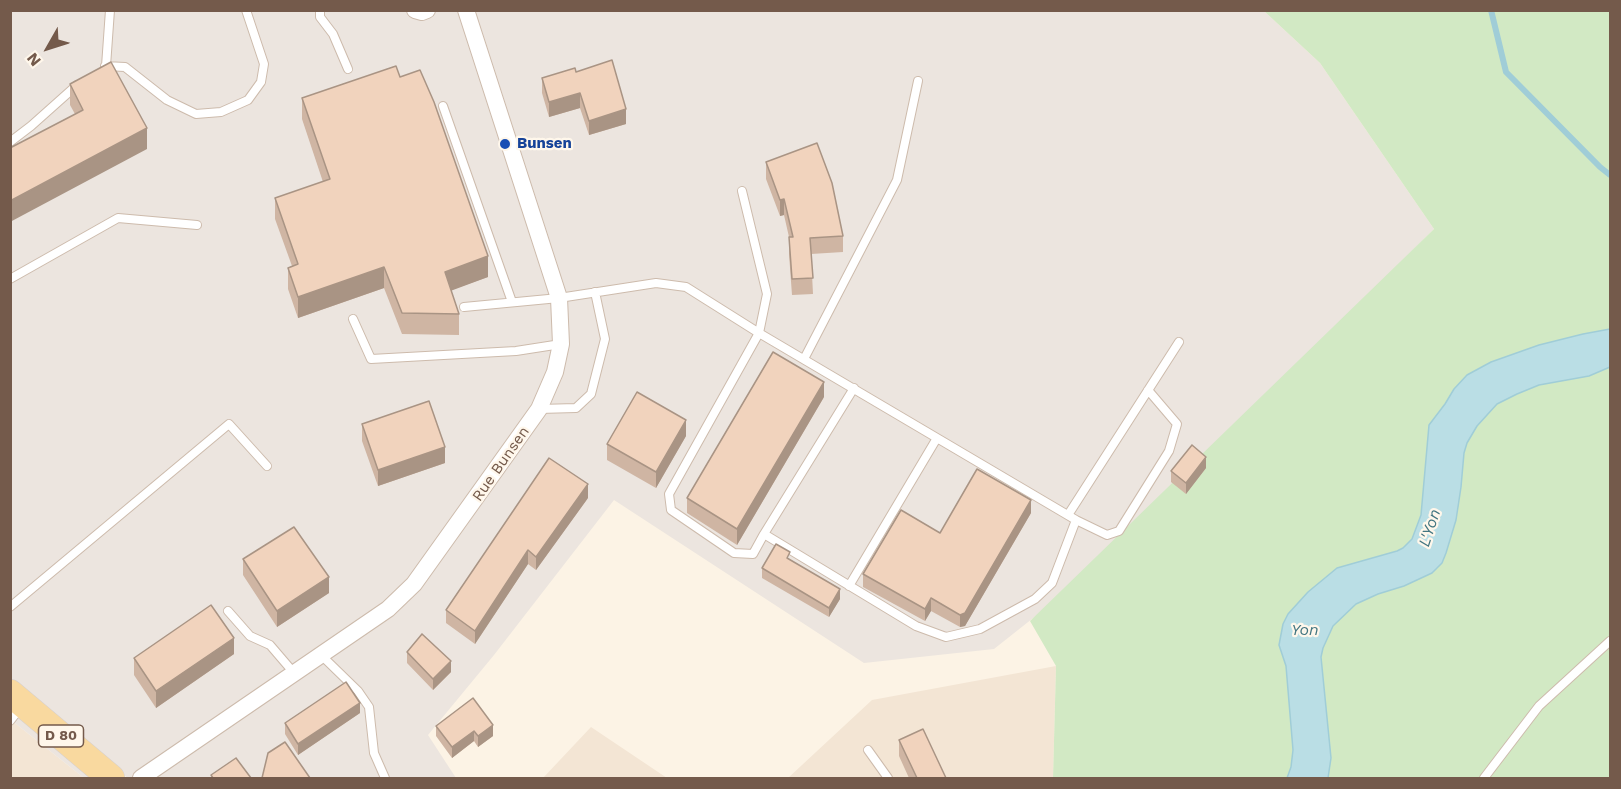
<!DOCTYPE html>
<html>
<head>
<meta charset="utf-8">
<style>
	body { margin:0 }
	#map { position:relative; width:1621px; height:789px; overflow:hidden; background:#fcf3e5; font-family:"Work Sans",sans-serif }
	canvas { display:block }
	.frame { position:absolute; inset:0; border:12px solid #745a4b; pointer-events:none }
	.north { position:absolute; left:18px; top:18px; width:60px; height:60px; -webkit-text-stroke:4px #fff7eb; paint-order:stroke; rotate:231deg; font-size:16px; font-weight:700; line-height:24px; text-align:center; color:#745a4b }
	.north::after { content:''; display:block; margin:auto; width:21px; height:27px; background:#745a4b; clip-path:polygon(50% 0,100% 100%,50% 72%,0 100%) }
</style>
</head>
<body>
<div id="map">
<canvas width="1621" height="789"></canvas>
<div class="frame"></div>
<div class="north">N</div>
</div>
<script>
const context = document.querySelector('canvas').getContext('2d');
context.lineJoin = 'round';
function fillPath(path, color) { context.fillStyle = color; context.fill(path, 'evenodd'); }
const toPath = rows => new Path2D(rows.map(r => 'M' + r).join(''));
function trace(path, color, width, dash) { context.strokeStyle = color; context.lineWidth = width; context.lineCap = dash ? 'butt' : 'round'; context.setLineDash(dash || []); context.stroke(path); }
function write(font, color, halo, rows, align = 'center') {
  context.font = font + ' "Work Sans",sans-serif'; context.lineWidth = 4.5; context.setLineDash([]); context.textBaseline = 'middle'; context.strokeStyle = halo; context.fillStyle = color; for (const [text, x, y, turn = 0] of rows) {
    context.save(); context.translate(x, y); context.rotate((+turn || 0) * Math.PI / 180); context.textAlign = isNaN(turn) ? turn : align; if (halo) context.strokeText(text, 0, 0); context.fillText(text, 0, 0); context.restore();
  }
}
fillPath(toPath([
	[1056,666,1053,778,788,778,872,700],
	[11,720,84,778,11,778],
	[591,727,667,778,543,778]
]), '#f3e5d4');
fillPath(toPath([
	[10,11,1264,11,1320,63,1434,229,1090,573,994,649,864,663,614,500,494,655,428,735,456,778,128,778,125,776,123,778,84,778,11,720]
]), '#ece5df');
fillPath(toPath([
	[1264,11,1610,11,1610,778,1053,778,1056,666,1030,621,1434,229,1320,63]
]), '#d2e9c4');
const water = toPath([
	[1610,329,1610,367,1589,376,1539,385,1517,394,1497,404,1477,426,1467,443,1464,453,1461,487,1456,520,1446,553,1442,563,1432,573,1404,586,1378,594,1356,604,1333,626,1323,648,1321,657,1331,758,1328,778,1287,778,1291,767,1293,750,1286,666,1279,645,1283,624,1288,614,1308,592,1337,568,1397,551,1403,548,1412,539,1421,515,1429,425,1445,404,1454,389,1467,375,1491,362,1539,345,1583,334,1610,329]
]);
fillPath(water, '#badee5');
trace(water, '#a0cdd7', 1.5);
trace(toPath([
	[1491,10,1506,72,1600,167,1610,175]
]), '#a0cdd7', 6);
const service = toPath([
	[320,10,320,17,333,34,348,69],
	[105,66,125,67,167,100,196,114,221,112,248,100,261,82,264,64,246,10],
	[106,66,110,10],
	[443,106,512,302],
	[10,142,31,126,77,85],
	[10,279,118,218,197,225],
	[464,307,559,298,656,283,686,287,759,333,1076,520,1052,583,1035,599,980,629,946,637,916,626,764,534,753,554,734,553,671,510,669,494,759,333,767,294,742,191],
	[353,319,371,359,516,351,561,344],
	[804,359,897,180,918,81],
	[539,409,576,408,591,394,605,339,595,292],
	[1068,515,1179,342],
	[1076,520,1107,535,1119,531,1169,451,1177,424,1148,390],
	[764,534,854,388],
	[849,586,937,438],
	[10,607,229,424,267,466],
	[228,611,250,636,270,645,294,673],
	[320,654,358,691,369,707,374,753,385,778],
	[10,721,21,707],
	[868,750,888,778],
	[1484,778,1539,706,1610,641]
]);
const minor = toPath([
	[415,10,422,12,427,10],
	[141,778,388,609,414,584,539,409,555,372,561,344,559,298,466,10]
]);
const primary = toPath([
	[10,693,111,778]
]);
trace(service, '#cdbbac', 10);
trace(minor, '#cdbbac', 18);
trace(primary, '#d8d1cd', 28);
trace(service, '#fff', 8);
trace(minor, '#fff', 16);
trace(primary, '#f9d99f', 27);
fillPath(toPath([
	[576,72,626,124,589,135,580,108,549,117,542,93,542,78],
	[400,77,488,277,451,290,459,314,459,335,402,334,384,288,298,318,288,289,288,268,292,266,275,219,275,198,323,182,302,119,302,98],
	[70,84,147,149,75,114,70,105],
	[766,162,843,236,843,252,811,254,813,294,792,295,789,254,789,237,784,215,780,216,766,179],
	[824,397,737,545,687,513,687,498],
	[362,424,445,463,378,486,362,441],
	[686,436,656,488,607,460,607,444],
	[1206,468,1186,494,1171,482,1171,471],
	[588,498,536,570,528,564,475,644,446,623,446,610],
	[1031,513,965,626,960,627,931,611,925,621,863,587,863,574,940,533],
	[243,559,329,593,277,627,243,575],
	[790,560,840,599,829,617,762,578,762,568],
	[407,652,451,672,433,690,407,663],
	[234,654,156,708,134,675,134,658],
	[473,698,493,736,478,747,474,741,452,758,436,736,436,726],
	[360,713,298,755,285,734,285,723],
	[899,740,946,778,909,778,899,756]
]), '#cfb5a3');
fillPath(toPath([
	[580,93,580,108,549,117,549,102],
	[626,109,626,124,589,135,589,121],
	[147,128,147,149,10,222,10,201],
	[784,199,784,215,780,216,780,200],
	[488,256,488,277,445,293,445,272],
	[384,267,384,288,298,318,298,297],
	[824,382,824,397,737,545,737,529],
	[686,420,686,436,656,488,656,472],
	[445,447,445,463,378,486,378,470],
	[1206,457,1206,468,1186,494,1186,483],
	[588,484,588,498,536,570,536,557],
	[1031,500,1031,513,965,626,960,627,960,615],
	[528,550,528,564,475,644,475,631],
	[329,577,329,593,277,627,277,611],
	[840,589,840,599,829,617,829,608],
	[931,598,931,611,925,621,925,609],
	[234,638,234,654,156,708,156,691],
	[451,661,451,672,433,690,433,679],
	[360,703,360,713,298,755,298,744],
	[493,725,493,736,478,747,478,736],
	[474,731,474,741,452,758,452,747]
]), '#a99484');
const building = toPath([
	[612,60,626,109,589,121,580,93,549,102,542,78,575,68,576,72,612,60],
	[111,62,147,128,10,201,10,148,83,110,70,84,111,62],
	[396,66,400,77,420,70,434,102,488,256,445,272,459,314,402,313,384,267,298,297,288,268,298,264,275,198,330,179,302,98,396,66],
	[817,143,832,183,843,236,810,238,813,278,792,279,789,237,793,237,784,199,780,200,766,162,817,143],
	[773,352,824,382,737,529,687,498,773,352],
	[637,392,686,420,656,472,607,444,637,392],
	[429,401,445,447,378,470,362,424,429,401],
	[1192,445,1206,457,1186,483,1171,471,1192,445],
	[549,458,588,484,536,557,528,550,475,631,446,610,549,458],
	[977,469,1031,500,965,613,960,615,931,598,925,609,863,574,901,510,940,533,977,469],
	[294,527,329,577,277,611,243,559,294,527],
	[776,544,790,552,787,558,840,589,829,608,762,568,776,544],
	[211,605,234,638,156,691,134,658,211,605],
	[422,634,451,661,433,679,407,652,422,634],
	[346,682,360,703,298,744,285,723,346,682],
	[473,698,493,725,478,736,474,731,452,747,436,726,473,698],
	[923,729,946,778,917,778,899,740,923,729],
	[285,742,310,778,262,778,268,753,285,742],
	[236,758,251,778,213,778,211,775,236,758]
]);
fillPath(building, '#f1d3bd');
trace(building, '#a99484', 1.5);
for (const [x, y, r, color] of [
	[505,144,6,"#1a4fb4"]
]) { const dot = new Path2D(); dot.arc(x, y, r, 0, 2 * Math.PI); context.fillStyle = color; context.fill(dot); trace(dot, '#fff7eb', 2); }
for (const [x, y, w] of [
	[61,736,45]
]) { const box = new Path2D(); box.roundRect(x - w / 2, y - 11, w, 22, 4.5); context.fillStyle = '#fff7eb'; context.fill(box); trace(box, '#745a4b', 1.5); }
write('bold 14px', '#745a4b', null, [
	["D 80",61,736]
]);
write('bold 15px', '#164399', '#fff7eb', [
	["Bunsen",517,144]
], 'left');
write('15px', '#745a4b', '#fff7eb', [
	["Rue Bunsen",501,464,-55]
]);
write('italic 16px', '#427580', '#fff7eb', [
	["L'Yon",1430,528,-72],
	["Yon",1305,630]
]);
</script>
</body>
</html>
